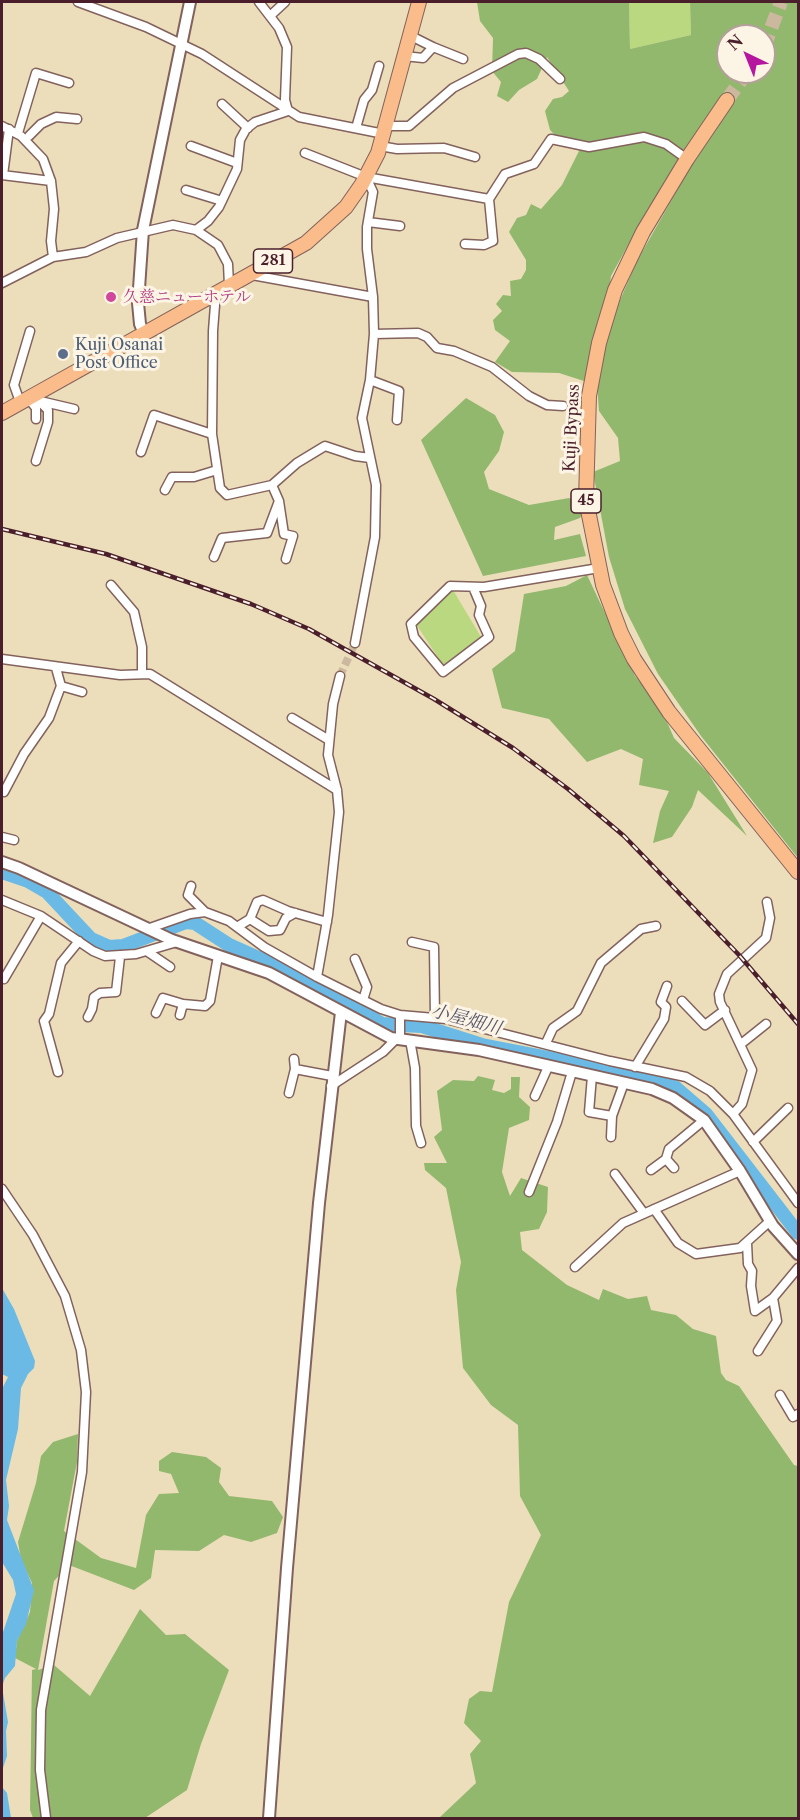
<!DOCTYPE html>
<html>
<head>
<meta charset="utf-8">
<style>
	body { margin:0 }
	#map { position:relative; width:800px; height:1820px; overflow:hidden; background:#ecdebb; font-family:"Libre Caslon Text",serif }
	canvas { display:block }
	.frame { position:absolute; inset:0; border:3px solid #4a1f2b; pointer-events:none }
	.north { position:absolute; left:716px; top:24px; width:60px; height:60px; box-sizing:border-box; background:#fcf5e5; border:2px solid #b59f9b; border-radius:50%; rotate:317deg; font-size:16px; font-weight:700; line-height:24px; text-align:center; color:#4a1f2b }
	.north::after { content:''; display:block; margin:auto; width:21px; height:27px; background:#b5179e; clip-path:polygon(50% 0,100% 100%,50% 72%,0 100%) }
</style>
</head>
<body>
<div id="map">
<canvas width="800" height="1820"></canvas>
<div class="frame"></div>
<div class="north">N</div>
</div>
<script>
const context = document.querySelector('canvas').getContext('2d');
context.lineJoin = 'round';
function fillPath(path, color) { context.fillStyle = color; context.fill(path, 'evenodd'); }
const toPath = rows => new Path2D(rows.map(r => 'M' + r).join(''));
function trace(path, color, width, dash) { context.strokeStyle = color; context.lineWidth = width; context.lineCap = dash ? 'butt' : 'round'; context.setLineDash(dash || []); context.stroke(path); }
function write(font, color, halo, rows, align = 'center') {
  context.font = font + ' "Libre Caslon Text","Noto Serif JP",serif'; context.lineWidth = 6; context.setLineDash([]); context.textBaseline = 'middle'; context.strokeStyle = halo; context.fillStyle = color; for (const [text, x, y, turn = 0] of rows) {
    context.save(); context.translate(x, y); context.rotate((+turn || 0) * Math.PI / 180); context.textAlign = isNaN(turn) ? turn : align; if (halo) context.strokeText(text, 0, 0); context.fillText(text, 0, 0); context.restore();
  }
}
fillPath(toPath([
	[629,2,690,2,691,35,630,49],
	[453,590,481,637,443,665,416,624]
]), '#b9d87f');
fillPath(toPath([
	[477,2,629,2,630,49,691,35,690,2,798,2,798,858,701,736,658,674,625,609,609,557,593,472,620,461,618,438,599,411,597,384,611,321,637,261,688,171,713,113,691,140,681,162,649,207,611,276,608,299,584,381,559,373,512,372,495,362,510,341,495,330,493,320,502,311,496,304,503,295,511,296,510,281,521,279,526,270,526,260,509,232,517,218,526,215,531,204,541,209,562,185,579,151,577,139,570,141,557,137,550,130,545,111,553,99,562,97,569,91,547,57,537,79,519,90,508,102,497,96,501,82,492,71,493,38,480,21],
	[728,36,764,36,764,72,728,72],
	[466,398,495,415,504,432,499,451,484,472,489,489,529,505,569,498,586,507,580,518,555,527,554,540,580,534,586,556,483,576,421,440],
	[587,575,635,676,661,708,674,738,708,773,747,836,698,790,692,807,672,837,653,843,660,811,669,791,639,785,643,759,621,749,587,762,549,719,502,708,492,669,515,651,524,594,566,586],
	[478,1076,495,1080,492,1090,504,1093,511,1089,511,1077,520,1077,519,1097,530,1107,529,1120,509,1128,502,1172,510,1196,521,1178,548,1187,547,1212,539,1229,520,1232,522,1250,567,1285,599,1300,603,1289,628,1299,647,1296,651,1310,676,1315,693,1329,716,1336,721,1373,726,1380,739,1386,794,1465,798,1466,798,1818,439,1818,476,1783,470,1754,481,1741,464,1723,469,1699,480,1691,492,1692,509,1602,541,1535,520,1496,518,1425,491,1405,463,1368,456,1290,461,1262,446,1188,425,1170,424,1163,447,1163,434,1137,442,1130,437,1091,453,1080,474,1081],
	[78,1434,77,1462,64,1531,101,1558,136,1568,146,1515,159,1494,179,1493,171,1474,159,1471,159,1461,172,1452,206,1457,221,1468,219,1482,229,1496,272,1501,283,1517,277,1533,251,1542,224,1535,199,1551,155,1550,151,1578,134,1590,69,1565,54,1581,38,1670,54,1665,90,1696,140,1609,166,1635,185,1634,229,1670,201,1744,187,1790,145,1818,33,1818,30,1810,32,1670,36,1669,15,1658,17,1641,30,1612,32,1583,21,1560,18,1542,36,1483,41,1456,53,1442]
]), '#92b86e');
fillPath(toPath([
	[2,1288,14,1309,35,1361,34,1368,28,1374,21,1388,18,1429,6,1480,9,1506,7,1520,34,1590,26,1624,17,1641,15,1666,5,1678,2,1687,8,1722,6,1731,7,1756,2,1771,2,1635,16,1594,13,1580,2,1562,2,1389,8,1377,2,1374],
	[2,1787,7,1793,11,1818,2,1818]
]), '#6abae5');
trace(toPath([
	[2,872,28,881,47,892,91,939,109,947,123,946,186,922,195,923,229,945,312,982,382,1024,422,1026,482,1045,637,1075,676,1088,706,1114,798,1233]
]), '#6abae5', 14);
trace(toPath([
	[340,676,355,643]
]), '#ccb89e', 8, [8, 4]);
trace(toPath([
	[764,47,781,2],
	[727,100,747,72]
]), '#ccb89e', 14, [14, 7]);
const minor = toPath([
	[78,2,146,27,202,54,299,117,384,134],
	[259,2,279,28,287,47,285,100,288,111],
	[270,16,285,2],
	[433,47,463,59],
	[404,56,423,58,433,47,409,35],
	[222,104,248,128],
	[2,126,21,136,43,159,51,181,54,209,51,241,53,257],
	[386,126,409,126,453,88,518,54,526,53,539,59,560,79],
	[356,128,364,100,372,90,379,66],
	[18,133,36,73,69,83],
	[29,136,41,124,56,117,77,119],
	[191,146,237,163],
	[380,146,397,149,444,148,475,157],
	[305,153,366,177,489,199,505,174,534,164,551,139,589,147,644,137,666,144,687,159],
	[2,175,51,181],
	[3,175,9,129],
	[186,190,222,201],
	[368,222,400,226],
	[196,230,208,221,219,207,237,169,240,140,246,129,255,122,288,111],
	[465,244,484,245,493,241,489,199],
	[252,275,373,297],
	[2,283,53,257,86,252,117,238,173,225,196,230,218,245,228,264,229,285],
	[216,292,213,331,212,434,220,488,227,495,272,485,297,463,325,446,355,456,370,458],
	[374,334,418,333,427,337,437,348,454,351,492,367,529,396,547,405,563,406],
	[370,380,399,391,397,420],
	[28,398,36,408,36,419],
	[40,401,74,409],
	[20,402,14,385,30,331],
	[141,452,154,415,212,434],
	[36,461,48,422,48,410,39,401],
	[165,490,172,477,194,477,217,470],
	[279,501,284,534,293,536,286,559],
	[214,557,222,538,267,533,279,501,272,485],
	[111,585,134,612,142,647,142,673],
	[473,587,481,606,479,615,489,637,443,672,414,637,411,624,450,586,484,587,599,568],
	[355,643,375,537,376,485,362,418,370,380,374,334,373,297,367,249,367,227,373,192,366,177],
	[2,659,120,675,150,674,337,790],
	[61,686,82,692],
	[292,718,329,740],
	[4,792,24,754,49,718,61,686,56,668],
	[2,837,14,840],
	[191,886,188,895,205,912],
	[2,900,41,916,93,951,105,956,136,954,177,942],
	[250,919,269,931,280,930,286,918,295,913],
	[237,927,250,919,257,902,263,900,288,911,327,922],
	[147,929,190,914,205,912,229,921,264,947,317,977,381,1009,400,1015,446,1019,610,1061,686,1077,710,1091,733,1114,798,1203],
	[412,942,434,947,435,1018],
	[148,952,170,967],
	[355,959,367,987,363,1000],
	[317,977,328,915,339,812,337,790,328,755,333,704,340,676],
	[4,979,41,916],
	[682,1001,705,1025,725,1010],
	[156,1013,163,998,183,1004,205,1006,210,1001,218,956],
	[180,1015,183,1004],
	[88,1017,92,1009,94,997,100,993,116,992,120,957],
	[400,1040,400,1015],
	[410,1040,415,1068,416,1126,421,1143],
	[546,1043,553,1028,577,1011,601,963,641,929,656,926],
	[741,1044,766,1024],
	[294,1059,295,1069,332,1076],
	[635,1067,664,1019,666,1007,661,1002,667,986],
	[58,1072,44,1021,49,1014,61,963,79,941],
	[592,1076,589,1112,612,1116],
	[331,1086,383,1052,396,1039],
	[289,1093,295,1069],
	[535,1096,548,1067],
	[733,1114,742,1104,752,1070,720,1002,719,994,727,974,766,938,770,918,767,902],
	[611,1137,612,1116,624,1083],
	[753,1142,788,1108],
	[674,1168,666,1159,669,1149,704,1120],
	[651,1170,666,1159],
	[615,1174,643,1212],
	[2,1189,33,1235,65,1296,81,1350,86,1392,82,1472,41,1710,40,1770,46,1818],
	[529,1192,557,1122,572,1072],
	[654,1209,678,1243,696,1254,740,1248,770,1221],
	[747,1243,748,1264,752,1271,751,1286,755,1311,773,1298],
	[575,1267,623,1223,740,1171],
	[758,1351,777,1321,773,1298,798,1268],
	[780,1395,793,1417,798,1414]
]);
const tertiary = toPath([
	[144,334,140,324,138,303,143,230,190,2],
	[2,862,19,868,172,940,269,973,391,1038,479,1050,652,1089,673,1098,704,1120,740,1171,773,1226,798,1254],
	[269,1818,287,1568,319,1203,341,1012]
]);
const trunk = toPath([
	[727,100,687,159,643,232,615,290,599,343,589,396,586,500,603,585,621,633,634,659,669,712,798,872],
	[2,413,306,243,346,207,362,184,378,153,419,2]
]);
trace(minor, '#83625d', 11);
trace(tertiary, '#83625d', 14);
trace(trunk, '#83625d', 16);
trace(minor, '#fff', 8);
trace(tertiary, '#fff', 10);
trace(trunk, '#f9bc8a', 14);
const rail = toPath([
	[2,529,106,554,251,604,309,629,434,699,513,748,568,789,624,836,739,955,798,1024]
]);
trace(rail, '#4a1f2b', 4.5);
trace(rail, '#fcf5e5', 2, [7]);
for (const [x, y, r, color] of [
	[111,297,6,"#d1479c"],
	[63,354,6,"#5c6f8a"]
]) { const dot = new Path2D(); dot.arc(x, y, r, 0, 2 * Math.PI); context.fillStyle = color; context.fill(dot); trace(dot, '#fcf5e5', 2); }
for (const [x, y, w] of [
	[273,261,39],
	[586,501,30]
]) { const box = new Path2D(); box.roundRect(x - w / 2, y - 12, w, 24, 4.5); context.fillStyle = '#fcf5e5'; context.fill(box); trace(box, '#4a1f2b', 1.5); }
write('bold 15px', '#4a1f2b', null, [
	["281",273,261],
	["45",586,501]
]);
write('16px', '#b23c85', '#fcf5e5', [
	["久慈ニューホテル",123,297]
], 'left');
write('16px', '#4e5e75', '#fcf5e5', [
	["Kuji Osanai",75,345],
	["Post Office",75,363]
], 'left');
write('16px', '#4a1f2b', '#fcf5e5', [
	["Kuji Bypass",572,428,-87]
]);
write('italic 18px', '#55556c', '#fcf5e5', [
	["小屋畑川",466,1020,15]
]);
</script>
</body>
</html>
